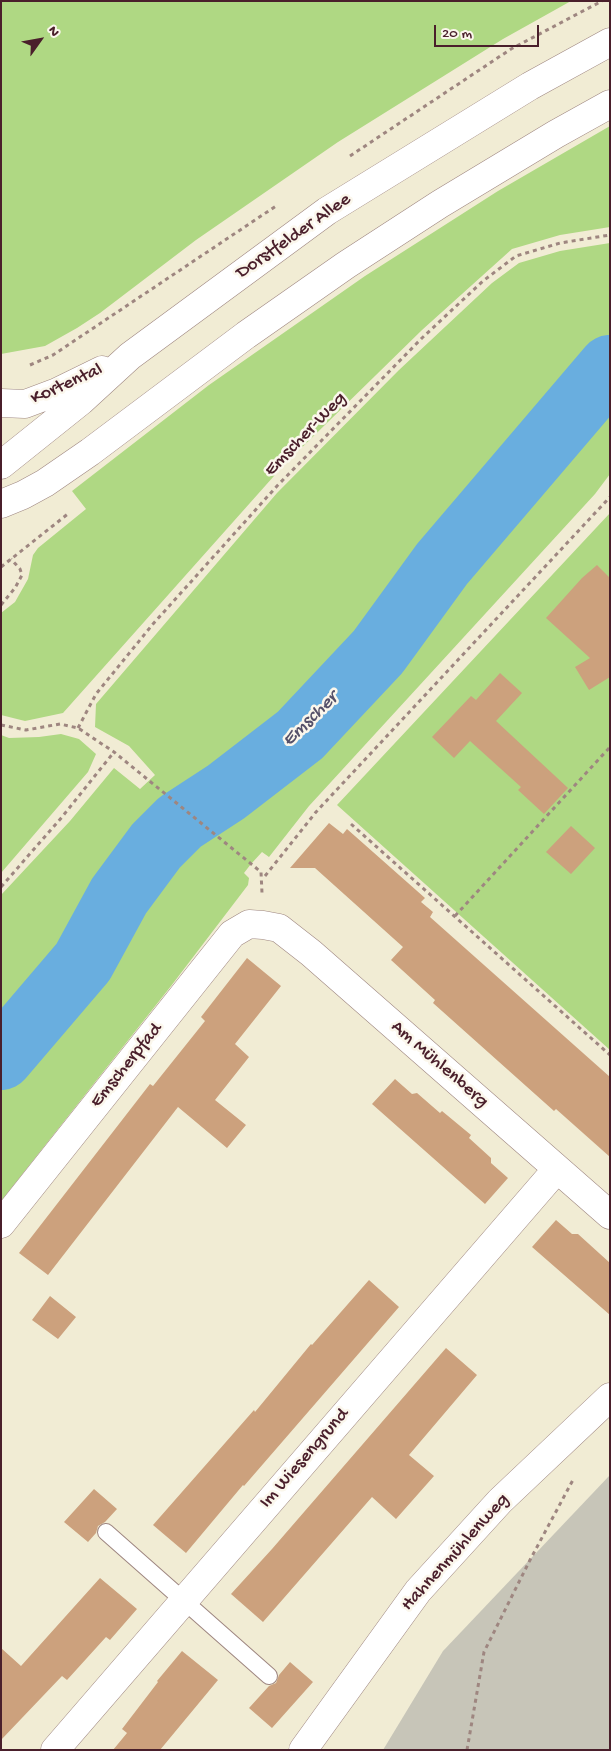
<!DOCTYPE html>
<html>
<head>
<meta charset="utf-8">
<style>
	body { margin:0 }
	#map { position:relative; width:611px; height:1751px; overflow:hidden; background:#f1ecd4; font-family:"Gochi Hand",sans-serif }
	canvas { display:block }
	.frame { position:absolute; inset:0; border:2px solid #4a1f2b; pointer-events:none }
	.north { position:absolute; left:15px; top:15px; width:50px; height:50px; -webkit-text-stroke:4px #fbf7ec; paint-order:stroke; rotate:58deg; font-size:14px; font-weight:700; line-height:20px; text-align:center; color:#4a1f2b }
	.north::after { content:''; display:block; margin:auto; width:18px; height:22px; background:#4a1f2b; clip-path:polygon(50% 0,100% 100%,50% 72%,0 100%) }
	.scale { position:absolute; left:434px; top:25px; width:105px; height:22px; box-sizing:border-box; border:2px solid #4a1f2b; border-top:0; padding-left:6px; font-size:15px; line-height:18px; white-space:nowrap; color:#4a1f2b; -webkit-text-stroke:4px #fbf7ec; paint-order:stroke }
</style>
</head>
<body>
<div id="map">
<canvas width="611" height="1751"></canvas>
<div class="frame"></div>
<div class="north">N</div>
<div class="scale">20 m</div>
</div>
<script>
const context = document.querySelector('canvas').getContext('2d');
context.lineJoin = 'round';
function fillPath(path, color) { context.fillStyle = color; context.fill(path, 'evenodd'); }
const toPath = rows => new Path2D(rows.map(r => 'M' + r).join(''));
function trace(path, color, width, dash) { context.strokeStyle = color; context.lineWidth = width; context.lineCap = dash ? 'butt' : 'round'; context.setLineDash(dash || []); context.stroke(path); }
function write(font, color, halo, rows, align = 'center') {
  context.font = font + ' "Gochi Hand",sans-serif'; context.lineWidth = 5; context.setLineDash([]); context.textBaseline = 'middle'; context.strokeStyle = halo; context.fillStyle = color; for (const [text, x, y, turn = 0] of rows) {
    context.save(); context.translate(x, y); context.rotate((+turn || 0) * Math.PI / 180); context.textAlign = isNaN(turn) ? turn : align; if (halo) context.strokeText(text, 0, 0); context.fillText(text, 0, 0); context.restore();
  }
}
fillPath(toPath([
	[610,1475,610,1750,383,1750,443,1651]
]), '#c7c5b8');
fillPath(toPath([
	[1,1,571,1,503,39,338,142,196,240,100,313,77,328,45,346,1,354],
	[610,126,610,227,560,235,512,249,422,330,282,467,63,713,25,721,1,715,1,613,15,602,28,579,33,555,38,548,86,509,72,491,209,385,365,276,498,191],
	[610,243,610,474,595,494,309,806,269,857,262,852,251,864,244,873,249,878,248,885,171,986,1,1201,1,895,70,821,114,768,140,789,155,775,129,746,95,727,96,704,277,493,399,370,492,283,519,263,560,251],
	[610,513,610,1050,337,805],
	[61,734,79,739,96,754,88,772,1,873,1,735,9,738,39,737]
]), '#afd883');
trace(toPath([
	[1,1058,83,962,119,896,156,846,180,822,226,792,300,735,378,652,442,564,610,367]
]), '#69aedf', 64);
fillPath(toPath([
	[597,565,610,578,610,677,589,690,575,667,590,658,546,618,582,578],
	[500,673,522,693,496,721,568,788,544,814,518,790,521,787,470,741,454,758,432,737,471,696,476,700],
	[329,823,343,834,347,829,425,898,421,902,433,912,430,917,610,1077,610,1157,556,1109,554,1111,433,1003,435,1000,391,960,403,947,315,868,290,868],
	[571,826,595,848,571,874,546,852],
	[247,958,281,986,235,1044,249,1057,215,1100,246,1125,227,1148,178,1107,48,1275,19,1253,150,1084,153,1086,205,1021,201,1017],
	[395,1079,412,1094,417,1093,440,1113,442,1111,471,1135,469,1138,491,1158,491,1163,508,1178,485,1204,372,1104],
	[556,1220,572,1234,578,1234,610,1263,610,1315,532,1247],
	[369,1280,399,1307,244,1486,243,1485,186,1553,153,1525,254,1410,255,1412,311,1344,312,1345],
	[50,1296,76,1317,58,1339,32,1320],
	[446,1348,477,1375,409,1455,434,1476,396,1519,372,1497,263,1622,231,1594,272,1549],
	[94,1489,117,1509,105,1522,98,1526,96,1533,88,1542,64,1522],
	[100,1578,137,1609,110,1640,106,1637,67,1680,62,1676,1,1740,1,1648,21,1666],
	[182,1651,218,1680,160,1750,113,1750,127,1733,122,1729,158,1682,157,1681],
	[290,1662,313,1682,272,1728,249,1708,269,1686,276,1683,279,1675]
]), '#cca17d');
const lane = toPath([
	[106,1532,269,1676]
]);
const street = toPath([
	[1,1224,232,934,249,924,263,925,279,928,311,953,610,1215],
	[55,1750,557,1169],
	[303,1750,418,1591,500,1501,610,1397]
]);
const secondary = toPath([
	[1,403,25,404,57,392,102,370],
	[1,465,81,401,130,356,327,211,530,86,610,42],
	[1,504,23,495,45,483,90,452,246,335,346,265,440,204,556,134,610,104]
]);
trace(lane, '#9e8680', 18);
trace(street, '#9e8680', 29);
trace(secondary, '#9e8680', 29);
trace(toPath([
	[350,156,511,49,602,1],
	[30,365,53,355,276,206],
	[1,567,69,513],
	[1,605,15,588,22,575,20,569,11,559],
	[1,725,26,730,60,724,78,728,114,752,261,872,262,893],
	[78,728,96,694,153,624,277,486,422,338,483,281,516,256,560,243,610,235],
	[351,824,610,1055],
	[265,876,316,812,610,497],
	[1,887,62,817,114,752],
	[455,916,610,747],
	[467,1750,484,1652,530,1560,574,1478]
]), '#9e8680', 3, [4, 4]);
trace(lane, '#fff', 16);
trace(street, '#fff', 28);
trace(secondary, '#fff', 28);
write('19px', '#4a1f2b', '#fbf7ec', [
	["Dorstfelder Allee",294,237,-35],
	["Kortental",67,385,-24],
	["Emscher-Weg",306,435,-46],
	["Am Mühlenberg",439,1065,41],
	["Emscherpfad",127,1066,-51],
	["Im Wiesengrund",305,1459,-49],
	["Hahnenmühlenweg",456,1553,-48]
]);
write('italic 20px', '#55516a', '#fbf7ec', [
	["Emscher",311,720,-44]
]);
</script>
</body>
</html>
